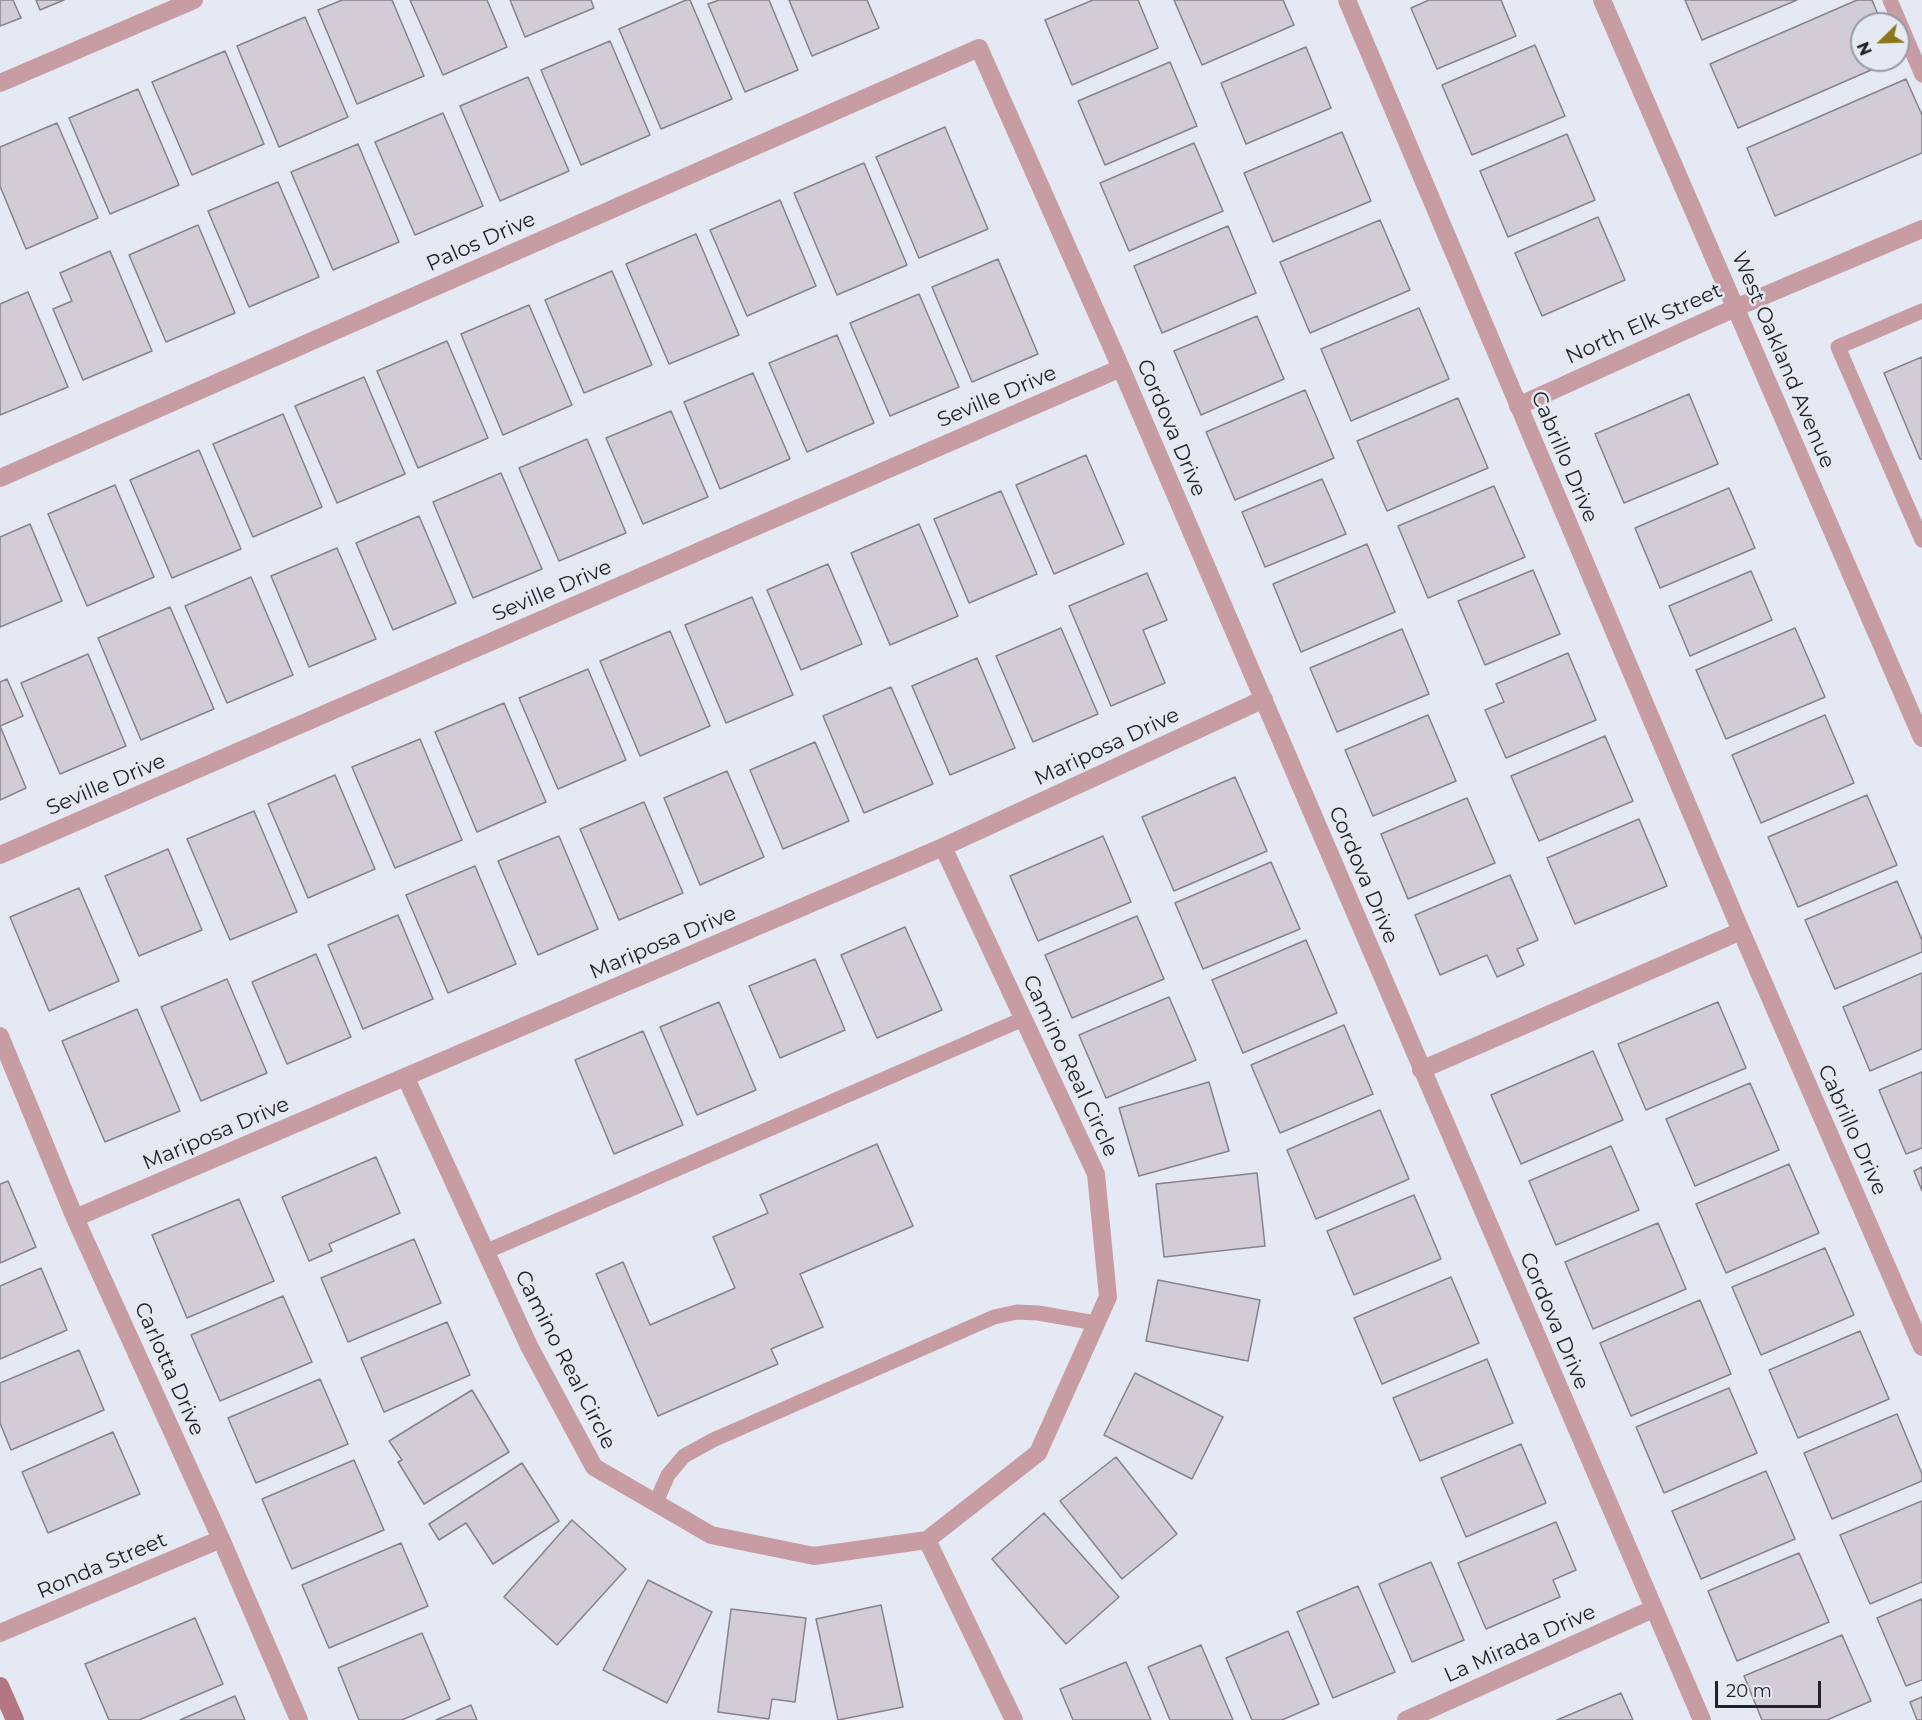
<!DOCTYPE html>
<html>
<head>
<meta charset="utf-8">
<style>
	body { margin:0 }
	#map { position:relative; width:1922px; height:1720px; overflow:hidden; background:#e4e9f3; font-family:Montserrat,sans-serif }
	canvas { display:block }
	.north { position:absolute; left:1850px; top:12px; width:60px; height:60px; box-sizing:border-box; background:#e4e9f3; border:2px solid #969aa1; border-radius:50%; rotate:247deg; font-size:16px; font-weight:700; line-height:24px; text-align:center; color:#222327 }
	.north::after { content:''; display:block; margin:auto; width:21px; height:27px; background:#8c761a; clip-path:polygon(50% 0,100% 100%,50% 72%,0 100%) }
	.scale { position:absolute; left:1715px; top:1681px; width:106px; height:27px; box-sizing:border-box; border:3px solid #222327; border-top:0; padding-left:8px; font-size:18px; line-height:21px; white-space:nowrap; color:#222327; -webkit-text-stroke:4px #e4e9f3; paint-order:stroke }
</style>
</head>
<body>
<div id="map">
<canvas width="1922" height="1720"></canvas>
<div class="north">N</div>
<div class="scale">20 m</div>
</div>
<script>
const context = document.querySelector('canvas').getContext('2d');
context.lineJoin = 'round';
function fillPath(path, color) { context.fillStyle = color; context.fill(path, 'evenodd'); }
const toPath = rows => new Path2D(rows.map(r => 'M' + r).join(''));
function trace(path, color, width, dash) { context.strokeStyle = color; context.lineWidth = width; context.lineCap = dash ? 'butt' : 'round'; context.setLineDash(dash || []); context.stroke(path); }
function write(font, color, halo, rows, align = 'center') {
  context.font = font + ' Montserrat,sans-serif'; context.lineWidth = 5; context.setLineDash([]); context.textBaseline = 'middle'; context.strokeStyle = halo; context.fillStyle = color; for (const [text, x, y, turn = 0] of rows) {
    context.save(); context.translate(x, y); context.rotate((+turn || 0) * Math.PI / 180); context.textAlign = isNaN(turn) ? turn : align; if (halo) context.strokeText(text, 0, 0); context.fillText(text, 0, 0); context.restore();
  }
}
const building = toPath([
	[0,0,13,0,21,18,0,26,0,0],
	[36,0,64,0,40,10,36,0],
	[342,0,392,0,424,76,357,104,318,10,342,0],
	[410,0,487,0,507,47,443,75,410,0],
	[510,0,591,0,594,8,525,37,510,0],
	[686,0,690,0,732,99,661,129,619,29,686,0],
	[719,0,769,0,798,70,745,92,708,4,719,0],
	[789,0,867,0,879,28,812,56,789,0],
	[1093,0,1138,0,1158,48,1072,85,1045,20,1093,0],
	[1174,0,1283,0,1294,25,1202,65,1174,0],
	[1429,0,1501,0,1516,36,1437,69,1411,8,1429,0],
	[1685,0,1797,0,1702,40,1685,0],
	[1857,0,1872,0,1882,24,1862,24,1862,60,1894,60,1738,128,1710,64,1857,0],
	[305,17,348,117,279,147,237,46,305,17],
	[610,41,650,135,581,165,541,70,610,41],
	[1535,45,1565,116,1472,155,1442,85,1535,45],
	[1306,47,1331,108,1246,144,1221,83,1306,47],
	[225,51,264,144,192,175,152,82,225,51],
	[1170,62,1197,126,1105,165,1078,101,1170,62],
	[528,77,569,171,500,201,460,106,528,77],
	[1906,79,1922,115,1922,153,1775,216,1747,148,1906,79],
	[138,89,179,185,110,214,69,118,138,89],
	[443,113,483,206,415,235,375,142,443,113],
	[57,123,98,218,26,249,0,186,0,147,57,123],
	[945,127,988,229,919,258,876,157,945,127],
	[1342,132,1371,201,1273,242,1244,173,1342,132],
	[1567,134,1595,200,1508,237,1480,171,1567,134],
	[1194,143,1223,211,1129,251,1100,183,1194,143],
	[358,144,399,242,333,270,291,172,358,144],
	[864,163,907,265,837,295,794,193,864,163],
	[278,182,319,277,249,307,208,211,278,182],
	[780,200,816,286,747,316,710,230,780,200],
	[1598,217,1625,280,1542,316,1515,253,1598,217],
	[1380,220,1410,290,1310,333,1280,262,1380,220],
	[198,225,235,313,166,342,129,255,198,225],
	[1228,226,1256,293,1162,333,1134,266,1228,226],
	[696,234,739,335,669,364,626,264,696,234],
	[110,251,152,351,83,380,53,309,72,301,60,273,110,251],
	[998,259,1038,354,972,382,932,287,998,259],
	[612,271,652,365,584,393,545,300,612,271],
	[28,292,68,387,0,415,0,304,28,292],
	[919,294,959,387,890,416,850,323,919,294],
	[529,305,572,405,503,435,461,334,529,305],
	[1419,308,1449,379,1351,421,1321,349,1419,308],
	[1257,316,1284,379,1201,415,1174,351,1257,316],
	[837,335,874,423,807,452,769,363,837,335],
	[447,341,488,438,418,468,377,371,447,341],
	[1922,357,1922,459,1920,459,1884,373,1922,357],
	[753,373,790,459,720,489,684,402,753,373],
	[364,377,405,474,337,503,295,406,364,377],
	[1305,390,1334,458,1235,500,1206,432,1305,390],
	[1689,394,1718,464,1624,503,1595,434,1689,394],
	[1458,398,1488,468,1387,511,1357,441,1458,398],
	[671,411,708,497,643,524,606,438,671,411],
	[283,414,322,507,253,537,213,444,283,414],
	[587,439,626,533,559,561,519,468,587,439],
	[199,450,241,549,172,578,130,480,199,450],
	[1086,455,1124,544,1054,574,1016,485,1086,455],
	[501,473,542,569,473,598,433,502,501,473],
	[1322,479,1346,534,1265,567,1242,512,1322,479],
	[115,485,154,577,87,606,48,514,115,485],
	[1494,486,1525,557,1428,598,1398,526,1494,486],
	[1729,488,1755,548,1660,588,1635,528,1729,488],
	[1001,491,1037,574,969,603,934,519,1001,491],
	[419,516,456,603,393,630,356,543,419,516],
	[30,524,62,601,0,627,0,537,30,524],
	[919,524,958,616,890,645,851,553,919,524],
	[1367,544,1395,612,1301,652,1273,584,1367,544],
	[337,548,376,639,309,667,271,576,337,548],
	[828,564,862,644,801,670,767,590,828,564],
	[1533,570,1560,634,1485,665,1458,601,1533,570],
	[1751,571,1772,620,1690,656,1669,606,1751,571],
	[1147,573,1167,620,1143,630,1165,683,1111,706,1069,606,1147,573],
	[251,577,293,675,227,703,185,606,251,577],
	[752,597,793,695,726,723,685,625,752,597],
	[170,607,214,709,141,740,98,638,170,607],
	[1061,628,1098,714,1033,742,996,656,1061,628],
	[1795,628,1825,697,1726,739,1696,670,1795,628],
	[1402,629,1429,694,1337,732,1310,668,1402,629],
	[670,631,710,726,640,756,600,661,670,631],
	[1568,653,1596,720,1506,758,1485,710,1504,702,1496,684,1568,653],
	[88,654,126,746,60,774,21,683,88,654],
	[977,658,1015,748,950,775,912,686,977,658],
	[588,669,626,760,558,789,519,698,588,669],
	[7,679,23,716,0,726,0,682,7,679],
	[891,687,933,784,864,813,823,716,891,687],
	[504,703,546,802,477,832,435,732,504,703],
	[1428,715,1456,781,1373,816,1345,750,1428,715],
	[1825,715,1854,783,1761,823,1732,755,1825,715],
	[0,726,26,788,0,800,0,726],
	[1605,736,1633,801,1539,841,1511,776,1605,736],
	[420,739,462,840,395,868,352,767,420,739],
	[815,742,849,821,783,849,750,770,815,742],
	[727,771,764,857,700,885,664,798,727,771],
	[335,775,375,869,308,898,268,804,335,775],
	[1235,777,1267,851,1174,891,1142,817,1235,777],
	[1867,795,1897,865,1798,907,1768,837,1867,795],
	[1467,798,1495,863,1408,899,1381,834,1467,798],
	[644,802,683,893,619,920,580,829,644,802],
	[254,811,297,912,230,940,187,839,254,811],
	[1639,819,1667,886,1575,924,1547,858,1639,819],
	[559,836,598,929,538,955,498,861,559,836],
	[1103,836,1131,902,1038,941,1010,876,1103,836],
	[168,849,202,930,139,956,105,876,168,849],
	[1271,862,1300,929,1203,969,1175,903,1271,862],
	[475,866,516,964,448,993,406,895,475,866],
	[1510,875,1538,940,1517,949,1524,965,1497,977,1487,955,1440,975,1415,915,1510,875],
	[1897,881,1922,940,1922,952,1835,989,1805,920,1897,881],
	[79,888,119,981,49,1011,10,917,79,888],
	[398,915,433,999,363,1029,328,945,398,915],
	[1137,916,1164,979,1072,1018,1045,955,1137,916],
	[905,927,942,1010,877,1038,841,955,905,927],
	[1306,940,1337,1013,1243,1053,1212,980,1306,940],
	[316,954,351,1037,287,1064,252,982,316,954],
	[815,959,845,1030,780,1058,749,986,815,959],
	[1922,973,1922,1049,1870,1071,1843,1007,1922,973],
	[227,979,267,1073,201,1101,161,1007,227,979],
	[1169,997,1196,1060,1106,1098,1079,1035,1169,997],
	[719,1002,756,1090,697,1115,660,1027,719,1002],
	[1718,1002,1746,1068,1646,1110,1618,1044,1718,1002],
	[137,1009,180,1111,105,1142,62,1041,137,1009],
	[1344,1025,1373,1094,1280,1133,1251,1065,1344,1025],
	[643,1031,683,1125,614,1154,575,1060,643,1031],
	[1593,1051,1623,1120,1521,1164,1491,1095,1593,1051],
	[1922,1072,1922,1148,1906,1154,1879,1090,1922,1072],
	[1209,1082,1229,1151,1139,1176,1119,1108,1209,1082],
	[1750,1083,1779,1150,1695,1186,1666,1119,1750,1083],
	[1380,1110,1409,1179,1316,1219,1287,1150,1380,1110],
	[877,1144,913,1226,800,1274,823,1327,771,1349,778,1364,658,1416,596,1274,623,1262,650,1325,735,1288,713,1237,768,1213,760,1195,877,1144],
	[1611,1146,1639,1210,1556,1245,1529,1181,1611,1146],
	[376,1157,400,1213,329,1244,332,1251,309,1261,282,1197,376,1157],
	[1789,1164,1819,1233,1726,1273,1696,1204,1789,1164],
	[1922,1167,1922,1191,1914,1171,1922,1167],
	[1257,1173,1265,1246,1164,1257,1156,1184,1257,1173],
	[8,1181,36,1247,0,1263,0,1184,8,1181],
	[1414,1195,1441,1259,1354,1295,1327,1231,1414,1195],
	[239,1199,274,1281,187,1318,152,1235,239,1199],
	[1658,1223,1686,1289,1593,1329,1565,1262,1658,1223],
	[414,1239,441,1303,348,1342,321,1278,414,1239],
	[1825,1248,1854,1315,1761,1355,1732,1287,1825,1248],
	[41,1268,67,1330,0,1359,0,1286,41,1268],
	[1451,1277,1479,1343,1382,1384,1354,1318,1451,1277],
	[1158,1280,1260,1300,1248,1361,1146,1341,1158,1280],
	[283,1296,312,1362,220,1401,191,1335,283,1296],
	[1700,1300,1731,1374,1631,1416,1600,1343,1700,1300],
	[447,1322,470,1375,384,1412,361,1358,447,1322],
	[1860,1331,1889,1399,1798,1438,1769,1370,1860,1331],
	[79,1350,104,1410,11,1450,0,1423,0,1383,79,1350],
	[1487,1359,1513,1423,1420,1461,1393,1398,1487,1359],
	[1135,1373,1223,1417,1192,1479,1104,1435,1135,1373],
	[320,1379,348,1444,256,1483,228,1418,320,1379],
	[1729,1388,1757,1453,1664,1493,1636,1427,1729,1388],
	[472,1390,509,1452,424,1504,398,1462,402,1460,389,1441,472,1390],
	[1897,1414,1922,1474,1922,1481,1832,1519,1804,1453,1897,1414],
	[113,1432,140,1494,48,1533,22,1472,113,1432],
	[1521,1444,1546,1503,1466,1537,1441,1478,1521,1444],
	[1116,1457,1177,1534,1122,1579,1060,1501,1116,1457],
	[354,1460,384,1530,292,1569,262,1499,354,1460],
	[522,1463,559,1521,493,1564,466,1523,439,1540,429,1524,522,1463],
	[1766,1471,1795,1539,1701,1579,1672,1511,1766,1471],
	[1922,1501,1922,1582,1870,1604,1840,1535,1922,1501],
	[1044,1513,1119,1597,1066,1644,992,1559,1044,1513],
	[572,1520,626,1569,557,1645,504,1597,572,1520],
	[1556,1522,1576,1570,1553,1580,1560,1597,1486,1629,1458,1563,1556,1522],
	[401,1543,428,1606,329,1648,302,1585,401,1543],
	[1799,1553,1829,1622,1737,1661,1708,1591,1799,1553],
	[1431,1562,1464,1640,1412,1662,1379,1584,1431,1562],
	[648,1580,712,1612,667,1703,603,1670,648,1580],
	[1358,1586,1395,1672,1333,1698,1297,1612,1358,1586],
	[1922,1599,1922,1680,1906,1686,1877,1618,1922,1599],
	[881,1605,903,1707,838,1720,816,1619,881,1605],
	[731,1609,806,1618,795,1702,772,1699,769,1719,718,1712,731,1609],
	[195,1618,223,1684,139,1720,109,1720,85,1664,195,1618],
	[1288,1631,1319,1704,1282,1720,1252,1720,1226,1658,1288,1631],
	[422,1633,450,1699,402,1720,359,1720,338,1668,422,1633],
	[1842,1635,1871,1701,1827,1720,1762,1720,1744,1676,1842,1635],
	[1201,1645,1233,1720,1170,1720,1148,1667,1201,1645],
	[1126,1662,1151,1720,1073,1720,1060,1689,1126,1662],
	[1621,1693,1633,1720,1557,1720,1621,1693],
	[235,1696,245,1720,180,1720,235,1696],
	[1922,1697,1922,1720,1917,1720,1910,1702,1922,1697],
	[471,1705,477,1720,436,1720,471,1705]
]);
fillPath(building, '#d1ccd6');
trace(building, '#87828c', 1.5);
trace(toPath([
	[1890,0,1922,75],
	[1922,311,1838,347,1922,540],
	[485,1252,1023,1019],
	[656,1502,668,1475,684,1456,713,1440,994,1317,1017,1312,1038,1313,1096,1323]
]), '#c79ca2', 15);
trace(toPath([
	[1347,0,1741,931,1922,1347],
	[0,83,194,0],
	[1518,406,1735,308,1922,229],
	[0,478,979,48,1121,368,1702,1720],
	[0,855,1121,368],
	[0,1036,75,1218,221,1539,299,1720],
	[1421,1070,1741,931],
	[406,1078,529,1346,594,1467,711,1535,814,1556,927,1540,1038,1453,1108,1297,1096,1174,943,847],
	[75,1218,943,847,1264,699],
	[927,1540,1014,1720],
	[0,1633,221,1539],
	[1406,1720,1653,1609]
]), '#c79ca2', 18);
trace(toPath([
	[1602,0,1922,738]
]), '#c79ca2', 18);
trace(toPath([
	[0,1686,15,1720]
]), '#b47680', 18);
write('21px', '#222327', '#e4e9f3', [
	["Palos Drive",481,242,-24],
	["North Elk Street",1644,324,-24],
	["West Oakland Avenue",1783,360,67],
	["Seville Drive",997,397,-23],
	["Cordova Drive",1171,428,67],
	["Cabrillo Drive",1564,457,67],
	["Seville Drive",552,591,-23],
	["Mariposa Drive",1107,747,-25],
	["Seville Drive",106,785,-23],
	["Cordova Drive",1363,875,67],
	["Mariposa Drive",663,943,-23],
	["Camino Real Circle",1070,1066,65],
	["Cabrillo Drive",1852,1130,66],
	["Mariposa Drive",216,1134,-23],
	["Cordova Drive",1554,1321,67],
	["Camino Real Circle",565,1360,63],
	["Carlotta Drive",169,1369,66],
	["Ronda Street",102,1566,-23],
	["La Mirada Drive",1520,1644,-24]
]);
</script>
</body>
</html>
